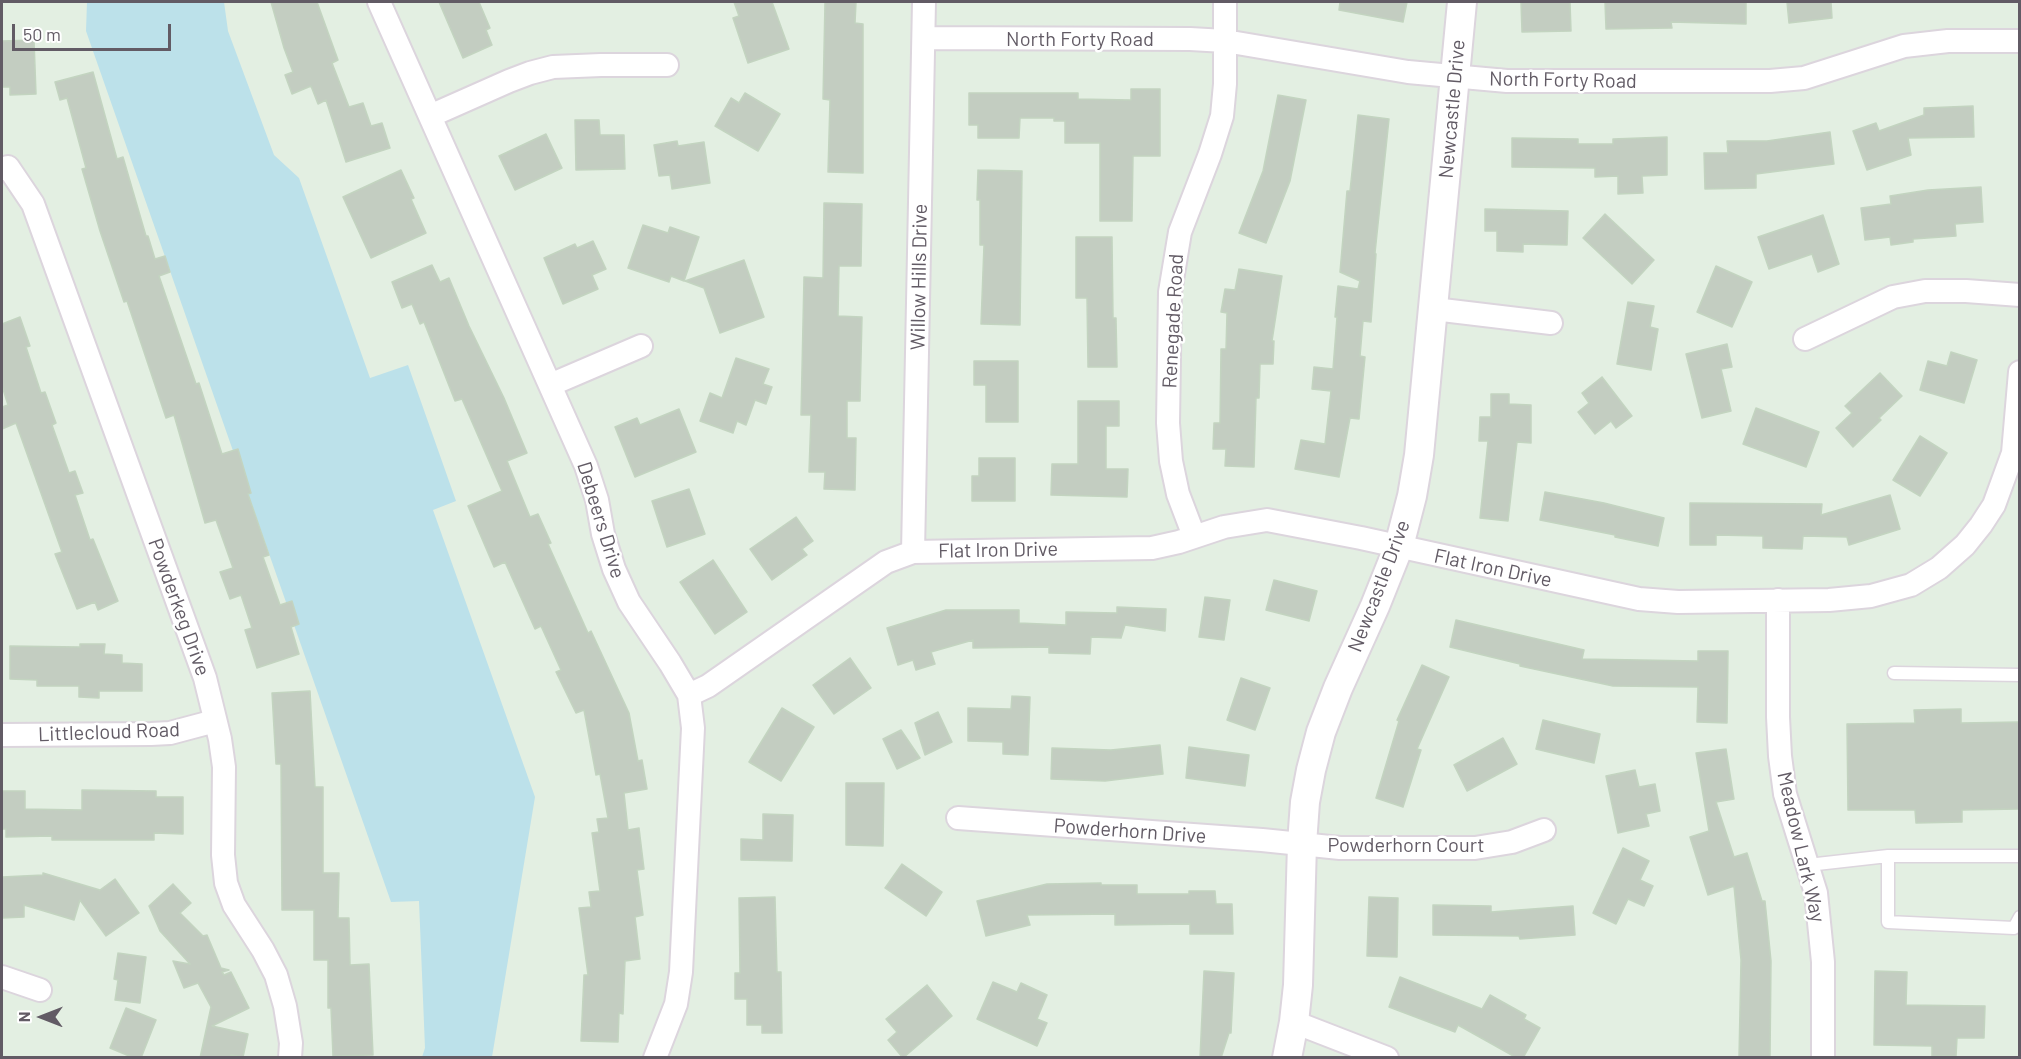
<!DOCTYPE html>
<html>
<head>
<meta charset="utf-8">
<style>
	body { margin:0 }
	#map { position:relative; width:2021px; height:1059px; overflow:hidden; background:#e3efe2; font-family:Barlow,sans-serif }
	canvas { display:block }
	.frame { position:absolute; inset:0; border:3px solid #625b65; pointer-events:none }
	.north { position:absolute; left:12px; top:987px; width:60px; height:60px; -webkit-text-stroke:4px #fff; paint-order:stroke; rotate:270deg; font-size:16px; font-weight:700; line-height:24px; text-align:center; color:#625b65 }
	.north::after { content:''; display:block; margin:auto; width:21px; height:27px; background:#625b65; clip-path:polygon(50% 0,100% 100%,50% 72%,0 100%) }
	.scale { position:absolute; left:12px; top:24px; width:159px; height:27px; box-sizing:border-box; border:3px solid #625b65; border-top:0; padding-left:8px; font-size:18px; line-height:21px; white-space:nowrap; color:#625b65; -webkit-text-stroke:4px #fff; paint-order:stroke }
</style>
</head>
<body>
<div id="map">
<canvas width="2021" height="1059"></canvas>
<div class="frame"></div>
<div class="north">N</div>
<div class="scale">50 m</div>
</div>
<script>
const context = document.querySelector('canvas').getContext('2d');
context.lineJoin = 'round';
function fillPath(path, color) { context.fillStyle = color; context.fill(path, 'evenodd'); }
const toPath = rows => new Path2D(rows.map(r => 'M' + r).join(''));
function trace(path, color, width, dash) { context.strokeStyle = color; context.lineWidth = width; context.lineCap = dash ? 'butt' : 'round'; context.setLineDash(dash || []); context.stroke(path); }
function write(font, color, halo, rows, align = 'center') {
  context.font = font + ' Barlow,sans-serif'; context.lineWidth = 5; context.setLineDash([]); context.textBaseline = 'middle'; context.strokeStyle = halo; context.fillStyle = color; for (const [text, x, y, turn = 0] of rows) {
    context.save(); context.translate(x, y); context.rotate((+turn || 0) * Math.PI / 180); context.textAlign = isNaN(turn) ? turn : align; if (halo) context.strokeText(text, 0, 0); context.fillText(text, 0, 0); context.restore();
  }
}
fillPath(toPath([
	[87,2,224,2,228,31,274,155,299,178,370,378,408,365,456,501,433,510,535,797,492,1057,422,1057,425,1048,419,901,391,902,86,31]
]), '#bce1ea');
const building = toPath([
	[271,2,317,2,338,60,332,63,349,107,363,103,371,126,382,123,390,148,346,162,326,100,318,104,311,86,292,94,285,75,293,72,284,48,271,2],
	[439,2,479,2,490,28,486,30,492,45,463,58,439,2],
	[734,2,772,2,789,49,748,63,733,18,739,16,734,2],
	[825,2,856,2,855,23,863,24,863,173,828,172,830,100,823,99,825,2],
	[1340,2,1407,2,1403,22,1339,10,1340,2],
	[1521,2,1570,2,1571,31,1522,32,1521,2],
	[1605,2,1746,2,1746,24,1671,22,1672,28,1606,29,1605,2],
	[1787,2,1831,2,1832,18,1789,23,1787,2],
	[34,40,36,94,10,95,10,87,2,87,2,41,34,40],
	[93,72,117,159,123,157,146,236,148,236,155,259,165,256,170,272,159,276,196,384,199,383,222,454,238,449,251,493,248,494,269,555,263,557,280,605,292,601,299,624,291,627,299,654,257,668,245,630,252,628,241,595,230,599,220,572,233,568,216,520,205,523,174,415,166,418,127,301,124,302,100,231,82,169,86,168,67,98,60,100,55,82,93,72],
	[1131,89,1160,89,1160,156,1133,156,1132,221,1100,221,1100,143,1065,143,1065,121,1054,121,1054,118,1020,118,1019,138,978,138,978,125,969,125,969,93,1078,93,1078,99,1131,100,1131,89],
	[745,93,780,114,758,151,715,126,731,98,739,103,745,93],
	[1278,95,1306,100,1290,181,1266,243,1239,233,1263,171,1278,95],
	[1973,106,1974,137,1908,138,1911,155,1867,170,1853,131,1876,123,1879,131,1924,115,1924,108,1973,106],
	[1358,115,1389,119,1375,253,1376,254,1371,322,1363,321,1360,356,1365,357,1359,419,1350,418,1339,477,1295,469,1301,440,1325,444,1331,391,1312,389,1314,367,1333,369,1337,317,1335,317,1338,286,1358,289,1360,281,1340,272,1347,191,1350,191,1358,115],
	[575,120,599,120,600,135,624,135,625,169,576,170,575,120],
	[1830,132,1834,164,1756,174,1756,188,1705,189,1704,153,1728,153,1727,141,1767,141,1830,132],
	[546,134,562,168,515,190,499,156,546,134],
	[1667,137,1667,175,1642,176,1643,193,1618,194,1618,176,1595,177,1595,168,1512,167,1512,138,1578,139,1578,144,1613,144,1613,139,1667,137],
	[677,141,678,146,704,142,710,183,672,189,670,175,659,176,654,145,677,141],
	[401,170,414,198,411,199,426,233,371,258,343,197,401,170],
	[978,170,1022,171,1020,325,981,324,984,245,980,245,980,200,977,200,978,170],
	[1981,187,1983,222,1955,224,1956,236,1913,239,1913,242,1891,245,1890,237,1865,240,1861,208,1891,204,1890,196,1928,190,1981,187],
	[824,203,862,204,861,266,839,266,838,316,862,317,860,401,847,401,847,438,856,438,855,490,824,489,825,472,809,472,811,415,801,415,804,277,823,278,824,203],
	[1485,209,1568,211,1567,245,1523,244,1523,252,1497,251,1497,231,1485,231,1485,209],
	[1605,214,1654,260,1632,284,1583,238,1605,214],
	[1823,215,1839,264,1818,272,1812,254,1769,269,1758,237,1823,215],
	[643,225,668,233,670,227,699,237,684,281,671,276,669,282,628,268,643,225],
	[1076,237,1112,237,1113,318,1116,318,1117,367,1088,367,1087,298,1076,298,1076,237],
	[593,241,606,269,592,275,598,289,563,304,544,258,575,244,577,248,593,241],
	[744,260,764,317,720,333,704,288,685,281,744,260],
	[432,265,440,282,449,278,469,326,504,398,527,453,507,461,530,517,538,514,551,543,548,544,588,633,591,631,629,713,638,761,642,760,647,789,624,793,628,830,639,828,644,869,637,870,643,915,635,917,640,959,625,961,623,1014,619,1013,618,1042,581,1041,584,975,588,975,579,908,591,907,589,892,600,891,592,833,599,832,597,819,608,818,600,774,596,775,584,710,576,713,556,672,561,670,541,626,535,629,505,562,494,567,468,506,502,491,462,399,455,401,424,322,420,324,412,304,402,308,392,282,432,265],
	[1716,266,1752,282,1732,327,1697,312,1716,266],
	[1239,269,1282,276,1272,341,1274,341,1273,364,1260,364,1259,398,1256,398,1254,467,1225,466,1226,449,1213,449,1214,423,1220,423,1221,349,1226,349,1227,313,1221,312,1225,289,1235,290,1239,269],
	[1628,302,1654,306,1650,327,1658,329,1651,370,1617,364,1628,302],
	[20,317,30,346,26,347,41,393,45,392,56,423,52,425,69,473,75,471,83,493,75,495,90,540,93,539,118,601,98,610,95,602,77,609,55,554,62,552,16,423,2,429,2,407,8,405,2,386,2,324,20,317],
	[1727,344,1732,367,1721,369,1731,411,1702,418,1686,354,1727,344],
	[1951,352,1977,360,1964,403,1920,390,1928,361,1947,366,1951,352],
	[736,358,769,369,763,384,772,387,766,404,755,400,746,425,737,421,733,433,700,421,710,393,722,398,736,358],
	[974,361,1018,361,1018,422,986,422,986,385,974,385,974,361],
	[1880,373,1902,396,1879,418,1881,420,1853,447,1836,428,1852,413,1845,406,1880,373],
	[1602,377,1632,416,1616,428,1611,421,1595,434,1578,412,1589,403,1582,393,1602,377],
	[1491,394,1509,394,1509,404,1531,405,1531,443,1517,442,1508,521,1480,518,1488,441,1479,441,1480,417,1491,417,1491,394],
	[1078,401,1119,401,1119,426,1106,426,1106,469,1128,469,1127,497,1051,495,1052,464,1078,464,1078,401],
	[1756,408,1819,432,1806,467,1743,444,1756,408],
	[679,409,696,452,635,477,615,427,637,418,640,425,679,409],
	[1920,436,1947,453,1920,496,1893,480,1920,436],
	[979,458,1015,458,1015,501,972,501,972,476,979,476,979,458],
	[689,489,705,534,667,547,652,501,689,489],
	[1545,492,1604,503,1664,518,1658,546,1615,537,1615,535,1540,520,1545,492],
	[1890,495,1900,529,1849,545,1847,537,1803,536,1802,549,1763,548,1763,536,1716,535,1716,545,1690,545,1690,503,1822,504,1821,515,1890,495],
	[796,517,813,541,802,549,807,555,772,580,750,549,796,517],
	[713,560,747,612,715,634,680,582,713,560],
	[1274,580,1317,591,1309,621,1266,610,1274,580],
	[1205,597,1230,600,1224,640,1199,637,1205,597],
	[1117,607,1166,609,1165,631,1125,625,1121,638,1091,637,1090,654,1049,653,1049,647,973,648,973,640,931,652,935,664,916,670,913,660,898,665,887,628,946,610,1019,610,1019,623,1066,625,1066,612,1117,613,1117,607],
	[1456,620,1584,650,1582,659,1698,661,1698,651,1728,651,1727,723,1697,722,1698,687,1613,686,1520,666,1520,664,1450,647,1456,620],
	[80,644,105,644,104,654,122,655,122,663,142,664,142,691,99,691,99,698,79,697,79,686,37,686,37,680,10,679,10,646,80,647,80,644],
	[850,658,871,688,834,714,813,685,850,658],
	[1422,665,1449,677,1417,749,1421,750,1403,807,1376,798,1399,721,1397,720,1422,665],
	[1241,678,1270,688,1255,730,1227,720,1241,678],
	[310,691,315,787,323,787,323,873,339,873,338,918,349,918,350,965,369,964,373,1055,333,1056,331,1008,328,1008,328,960,314,960,314,910,282,910,281,764,276,764,272,693,310,691],
	[1012,696,1030,697,1028,755,1003,754,1003,742,968,741,968,708,1011,709,1012,696],
	[782,708,814,727,781,781,749,762,782,708],
	[1961,709,1961,723,2019,722,2019,809,1962,810,1962,822,1916,823,1915,810,1848,810,1847,724,1915,723,1914,710,1961,709],
	[938,712,952,742,925,755,915,723,938,712],
	[1543,720,1600,734,1594,763,1536,749,1543,720],
	[901,730,920,758,897,769,883,739,901,730],
	[1503,738,1517,764,1467,791,1454,765,1503,738],
	[1160,745,1163,774,1105,781,1051,779,1052,748,1111,750,1160,745],
	[1189,747,1249,755,1245,786,1186,778,1189,747],
	[1726,749,1734,799,1716,802,1734,857,1747,853,1762,901,1765,901,1771,961,1770,1058,1739,1058,1741,960,1734,886,1708,895,1690,837,1709,831,1696,753,1726,749],
	[1635,770,1639,787,1655,784,1660,811,1646,814,1649,826,1618,833,1606,776,1635,770],
	[846,783,884,783,883,846,846,845,846,783],
	[82,790,156,791,156,797,183,797,183,834,154,833,154,840,52,840,52,836,6,837,6,829,2,829,2,791,25,791,25,809,82,810,82,790],
	[763,814,793,815,792,861,741,860,741,839,763,840,763,814],
	[1623,848,1649,861,1640,880,1653,886,1644,906,1628,899,1616,924,1593,913,1623,848],
	[902,864,942,892,926,916,885,888,902,864],
	[43,873,100,890,115,879,139,913,106,936,80,900,74,920,24,905,24,917,2,918,2,877,43,875,43,873],
	[1101,883,1101,885,1137,885,1137,894,1189,894,1189,891,1215,891,1216,904,1232,904,1233,934,1190,934,1190,924,1115,925,1115,914,1027,915,1030,925,986,936,977,901,1047,884,1101,883],
	[173,884,191,903,180,913,203,936,207,935,221,968,229,970,222,972,224,975,231,972,249,1008,212,1026,248,1034,243,1057,231,1055,230,1058,200,1058,211,1007,198,983,184,988,173,961,190,964,160,931,149,906,173,884],
	[775,897,777,972,781,972,782,1033,762,1033,762,1025,747,1025,747,999,735,999,735,973,740,973,739,898,775,897],
	[1369,897,1398,898,1397,957,1367,956,1369,897],
	[1433,905,1491,906,1491,912,1573,906,1575,935,1520,939,1519,936,1433,935,1433,905],
	[118,953,146,957,140,1003,115,1000,118,980,114,979,118,953],
	[1204,971,1234,973,1231,1033,1229,1033,1221,1058,1200,1058,1204,971],
	[1875,971,1907,972,1906,1005,1985,1006,1984,1038,1957,1038,1956,1056,1932,1056,1932,1046,1874,1045,1875,971],
	[1400,977,1482,1009,1490,995,1526,1015,1524,1019,1540,1028,1523,1058,1517,1058,1458,1025,1455,1032,1389,1007,1400,977],
	[993,982,1017,992,1021,983,1047,995,1037,1019,1047,1023,1037,1046,977,1019,993,982],
	[927,985,952,1016,903,1058,888,1040,897,1032,886,1019,927,985],
	[126,1008,156,1020,141,1058,134,1058,110,1048,126,1008]
]);
fillPath(building, '#c3cdc1');
trace(building, '#c3d4c0', 1.5);
const service = toPath([
	[1894,673,2020,675],
	[2020,856,1888,856,1888,922,2014,928,2020,917],
	[1808,865,1888,856]
]);
const minor = toPath([
	[379,2,586,466,597,500,603,534,614,569,629,602,670,663,689,695,693,728,681,972,676,1004,655,1058],
	[924,38,1190,39,1225,41,1408,72,1507,81,1770,81,1804,78,1904,46,1948,41,2020,41],
	[430,116,509,81,530,73,553,67,601,65,667,65],
	[2,169,8,167,33,204,205,678,220,739,224,767,223,855,226,883,234,905,263,950,276,975,285,1006,291,1043,290,1058],
	[1434,309,1551,323],
	[1805,339,1893,297,1925,291,1966,291,2020,295],
	[550,385,641,346],
	[1194,536,1178,494,1171,461,1168,423,1170,292,1180,232,1210,154,1222,116,1225,84,1225,2],
	[913,552,924,2],
	[1778,600,1778,717,1780,756,1785,794,1816,893,1823,962,1823,1058],
	[689,695,708,686,886,562,913,552,1152,548,1179,542,1224,527,1267,520,1361,538,1639,599,1678,602,1829,600,1871,596,1911,585,1939,568,1965,545,1981,525,1994,505,2013,453,2020,372],
	[2,735,151,734,170,733,215,721],
	[958,818,1262,840,1340,848,1475,848,1512,842,1544,830],
	[2,977,40,990],
	[1294,1022,1387,1058]
]);
const tertiary = toPath([
	[1287,1058,1294,1022,1298,985,1302,844,1305,802,1311,770,1321,732,1338,688,1375,606,1399,546,1412,496,1419,455,1462,2]
]);
trace(service, '#dcd5dd', 15);
trace(minor, '#dcd5dd', 26);
trace(tertiary, '#dcd5dd', 32);
trace(service, '#fff', 12);
trace(minor, '#fff', 22);
trace(tertiary, '#fff', 28);
write('20px', '#625b65', '#fff', [
	["North Forty Road",1080,39],
	["North Forty Road",1563,80,1],
	["Newcastle Drive",1452,109,-85],
	["Willow Hills Drive",919,277,-89],
	["Renegade Road",1173,321,-87],
	["Debeers Drive",601,520,73],
	["Flat Iron Drive",998,550,-1],
	["Flat Iron Drive",1493,568,12],
	["Newcastle Drive",1379,586,-69],
	["Powderkeg Drive",179,607,70],
	["Littlecloud Road",109,732,-2],
	["Powderhorn Drive",1130,831,4],
	["Powderhorn Court",1406,845],
	["Meadow Lark Way",1801,847,77]
]);
</script>
</body>
</html>
